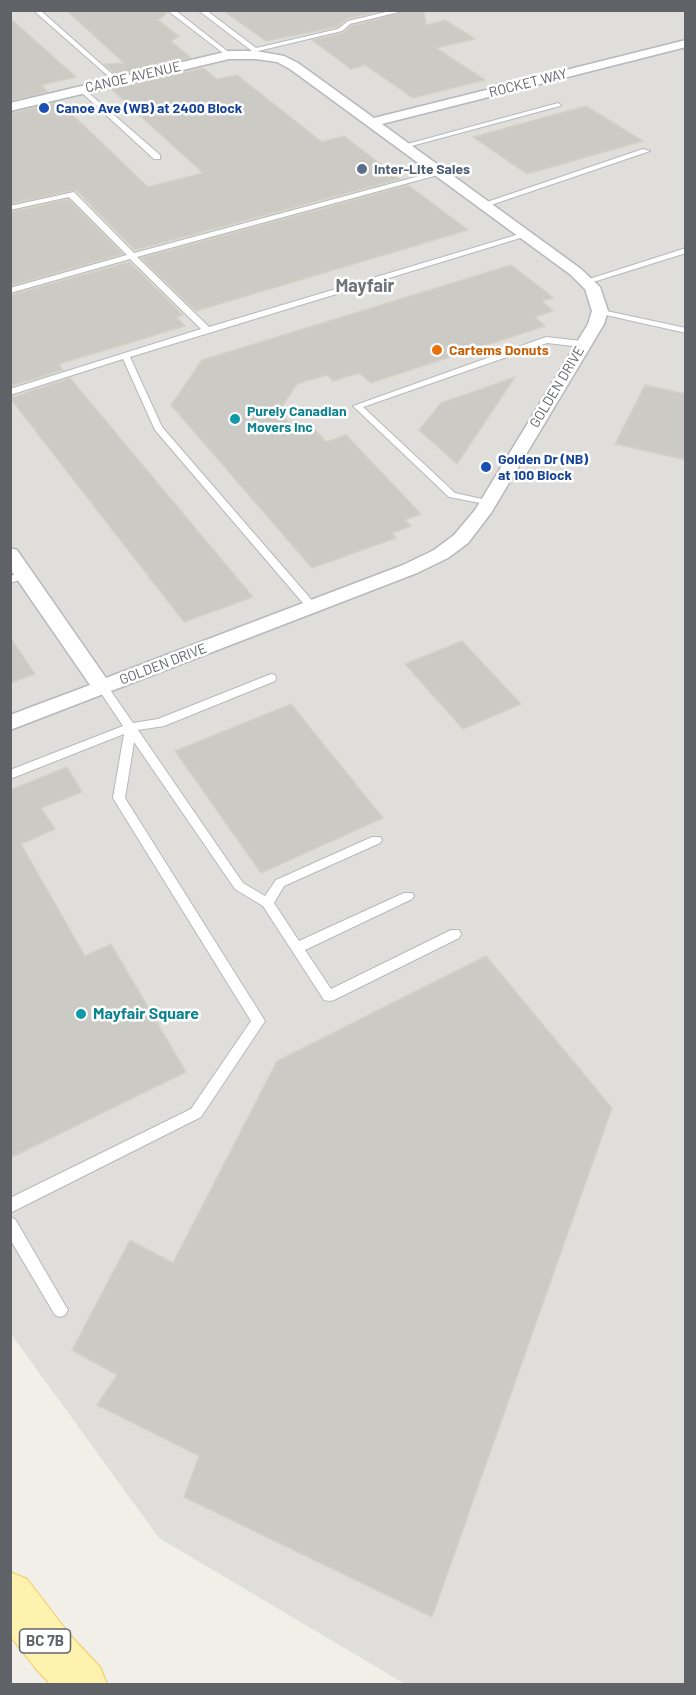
<!DOCTYPE html>
<html>
<head>
<meta charset="utf-8">
<style>
	body { margin:0 }
	#map { position:relative; width:696px; height:1695px; overflow:hidden; background:#f1efe8; font-family:Barlow,sans-serif }
	canvas { display:block }
	.frame { position:absolute; inset:0; border:12px solid #5f6368; pointer-events:none }
</style>
</head>
<body>
<div id="map">
<canvas width="696" height="1695"></canvas>
<div class="frame"></div>
</div>
<script>
const context = document.querySelector('canvas').getContext('2d');
context.lineJoin = 'round';
function fillPath(path, color) { context.fillStyle = color; context.fill(path, 'evenodd'); }
const toPath = rows => new Path2D(rows.map(r => 'M' + r).join(''));
function trace(path, color, width, dash) { context.strokeStyle = color; context.lineWidth = width; context.lineCap = dash ? 'butt' : 'round'; context.setLineDash(dash || []); context.stroke(path); }
function write(font, color, halo, rows, align = 'center') {
  context.font = font + ' Barlow,sans-serif'; context.lineWidth = 5; context.setLineDash([]); context.textBaseline = 'middle'; context.strokeStyle = halo; context.fillStyle = color; for (const [text, x, y, turn = 0] of rows) {
    context.save(); context.translate(x, y); context.rotate((+turn || 0) * Math.PI / 180); context.textAlign = isNaN(turn) ? turn : align; if (halo) context.strokeText(text, 0, 0); context.fillText(text, 0, 0); context.restore();
  }
}
fillPath(toPath([
	[10,11,685,11,685,1684,405,1684,159,1538,11,1334]
]), '#e0deda');
const building = toPath([
	[66,10,165,10,167,13,158,20,179,36,171,41,191,58,117,75,104,64,124,63,66,10],
	[222,10,382,10,347,19,337,27,266,41,222,10],
	[409,10,424,10,426,25,445,20,475,39,436,48,485,80,413,98,365,65,351,69,312,40,343,33,351,26,409,10],
	[10,18,76,77,41,85,48,92,10,101,10,18],
	[203,68,217,79,237,75,322,142,344,136,400,179,135,250,76,190,10,204,10,113,59,102,148,187,203,173,111,89,203,68],
	[586,106,643,141,527,174,473,137,586,106],
	[408,185,468,230,196,311,141,258,408,185],
	[68,199,123,254,10,286,10,212,68,199],
	[129,262,183,315,176,317,185,326,59,364,63,370,10,386,10,295,129,262],
	[511,265,554,298,542,301,553,311,535,317,545,326,371,383,359,373,333,381,327,375,297,384,279,411,299,433,313,427,326,442,346,435,421,514,405,520,411,526,392,533,396,538,312,568,171,405,202,360,511,265],
	[515,377,457,464,419,430,441,403,515,377],
	[70,378,253,597,184,622,10,398,70,378],
	[645,385,686,394,686,460,615,444,645,385],
	[10,637,35,674,10,683,10,637],
	[462,641,521,704,463,729,405,664,462,641],
	[291,704,383,818,261,873,175,751,291,704],
	[67,767,82,792,41,808,55,829,21,844,85,956,111,944,186,1072,10,1158,10,790,67,767],
	[486,956,612,1108,432,1617,184,1497,199,1456,97,1405,117,1375,72,1350,130,1240,173,1263,277,1061,486,956]
]);
fillPath(building, '#cccac5');
trace(building, '#d6d1c6', 1.5);
const service = toPath([
	[33,10,40,10,119,80,119,82,115,82,33,10],
	[167,10,175,10,231,54,231,56,227,56,167,10],
	[198,10,206,10,256,48,338,29,348,21,394,10,407,10,350,24,342,31,258,51,259,55,256,57,253,55,252,51,198,10],
	[80,89,84,89,160,155,160,159,154,159,80,91,80,89],
	[558,103,561,105,560,106,404,148,400,146,558,103],
	[643,149,650,151,488,206,481,204,643,149],
	[438,171,445,173,137,257,209,327,523,233,530,235,130,357,162,427,316,605,317,607,316,609,308,609,155,430,123,359,10,395,10,389,201,329,130,259,10,293,10,288,127,255,69,197,10,210,10,206,74,192,134,253,438,171],
	[686,248,686,253,590,283,583,281,686,248],
	[597,309,686,328,686,333,597,313,597,309],
	[546,337,582,341,586,344,582,347,547,343,363,407,455,493,491,501,491,505,449,497,353,406,546,337],
	[25,572,29,573,29,577,10,583,10,576,25,572],
	[271,674,275,675,276,678,275,681,164,726,138,730,243,883,265,896,276,880,372,837,380,837,382,840,380,843,284,886,274,903,299,941,404,893,412,893,414,896,412,899,305,950,331,989,451,930,459,930,461,934,459,938,334,1000,329,1001,324,1000,263,906,235,889,134,742,125,798,265,1021,201,1117,10,1213,10,1198,191,1109,251,1021,113,798,124,734,10,779,10,770,123,726,97,687,98,684,106,684,133,723,158,719,271,674],
	[10,1217,15,1219,65,1305,68,1310,65,1315,60,1317,55,1315,10,1239,10,1217]
]);
const minor = toPath([
	[686,40,686,47,382,124,581,269,600,287,608,311,604,324,491,513,468,543,448,558,417,573,10,730,10,715,90,685,10,569,10,548,17,550,106,678,403,565,434,550,454,535,475,510,588,324,592,311,585,289,571,275,290,69,277,62,256,59,229,59,10,111,10,103,229,51,256,51,284,56,298,63,374,118,686,40]
]);
const primary = toPath([
	[10,1572,27,1579,70,1635,100,1667,107,1684,50,1684,36,1669,10,1636,10,1572]
]);
trace(service, '#b5b8bc', 2);
trace(minor, '#b5b8bc', 3);
trace(primary, '#f2c960', 2);
fillPath(service, '#fff');
fillPath(minor, '#fff');
fillPath(primary, '#fff2af');
for (const [x, y, r, color] of [
	[44,108,6,"#1a4fb4"],
	[362,169,6,"#5c6f8a"],
	[437,350,6,"#e8710a"],
	[235,419,6,"#0f9aa8"],
	[486,467,6,"#1a4fb4"],
	[81,1014,6,"#0f9aa8"]
]) { const dot = new Path2D(); dot.arc(x, y, r, 0, 2 * Math.PI); context.fillStyle = color; context.fill(dot); trace(dot, '#fff', 2); }
write('14px', '#5f6368', '#fff', [
	["CANOE AVENUE",133,77,-13],
	["ROCKET WAY",528,83,-14],
	["GOLDEN DRIVE",557,387,-59],
	["GOLDEN DRIVE",163,664,-21]
]);
write('bold 14px', '#164399', '#fff', [
	["Canoe Ave (WB) at 2400 Block",56,108],
	["Golden Dr (NB)",498,459],
	["at 100 Block",498,475]
], 'left');
write('bold 14px', '#4e5e75', '#fff', [
	["Inter-Lite Sales",374,169]
], 'left');
write('bold 14px', '#c56008', '#fff', [
	["Cartems Donuts",449,350]
], 'left');
write('bold 14px', '#0d838f', '#fff', [
	["Purely Canadian",247,411],
	["Movers Inc",247,427]
], 'left');
for (const [x, y, w] of [
	[45,1641,51]
]) { const box = new Path2D(); box.roundRect(x - w / 2, y - 12, w, 24, 4.5); context.fillStyle = '#fff'; context.fill(box); trace(box, '#5f6368', 1.5); }
write('bold 15px', '#5f6368', null, [
	["BC 7B",45,1641]
]);
write('bold 16px', '#0d838f', '#fff', [
	["Mayfair Square",93,1014]
], 'left');
write('bold 18px', '#70757a', '#fff', [
	["Mayfair",365,286]
]);
</script>
</body>
</html>
